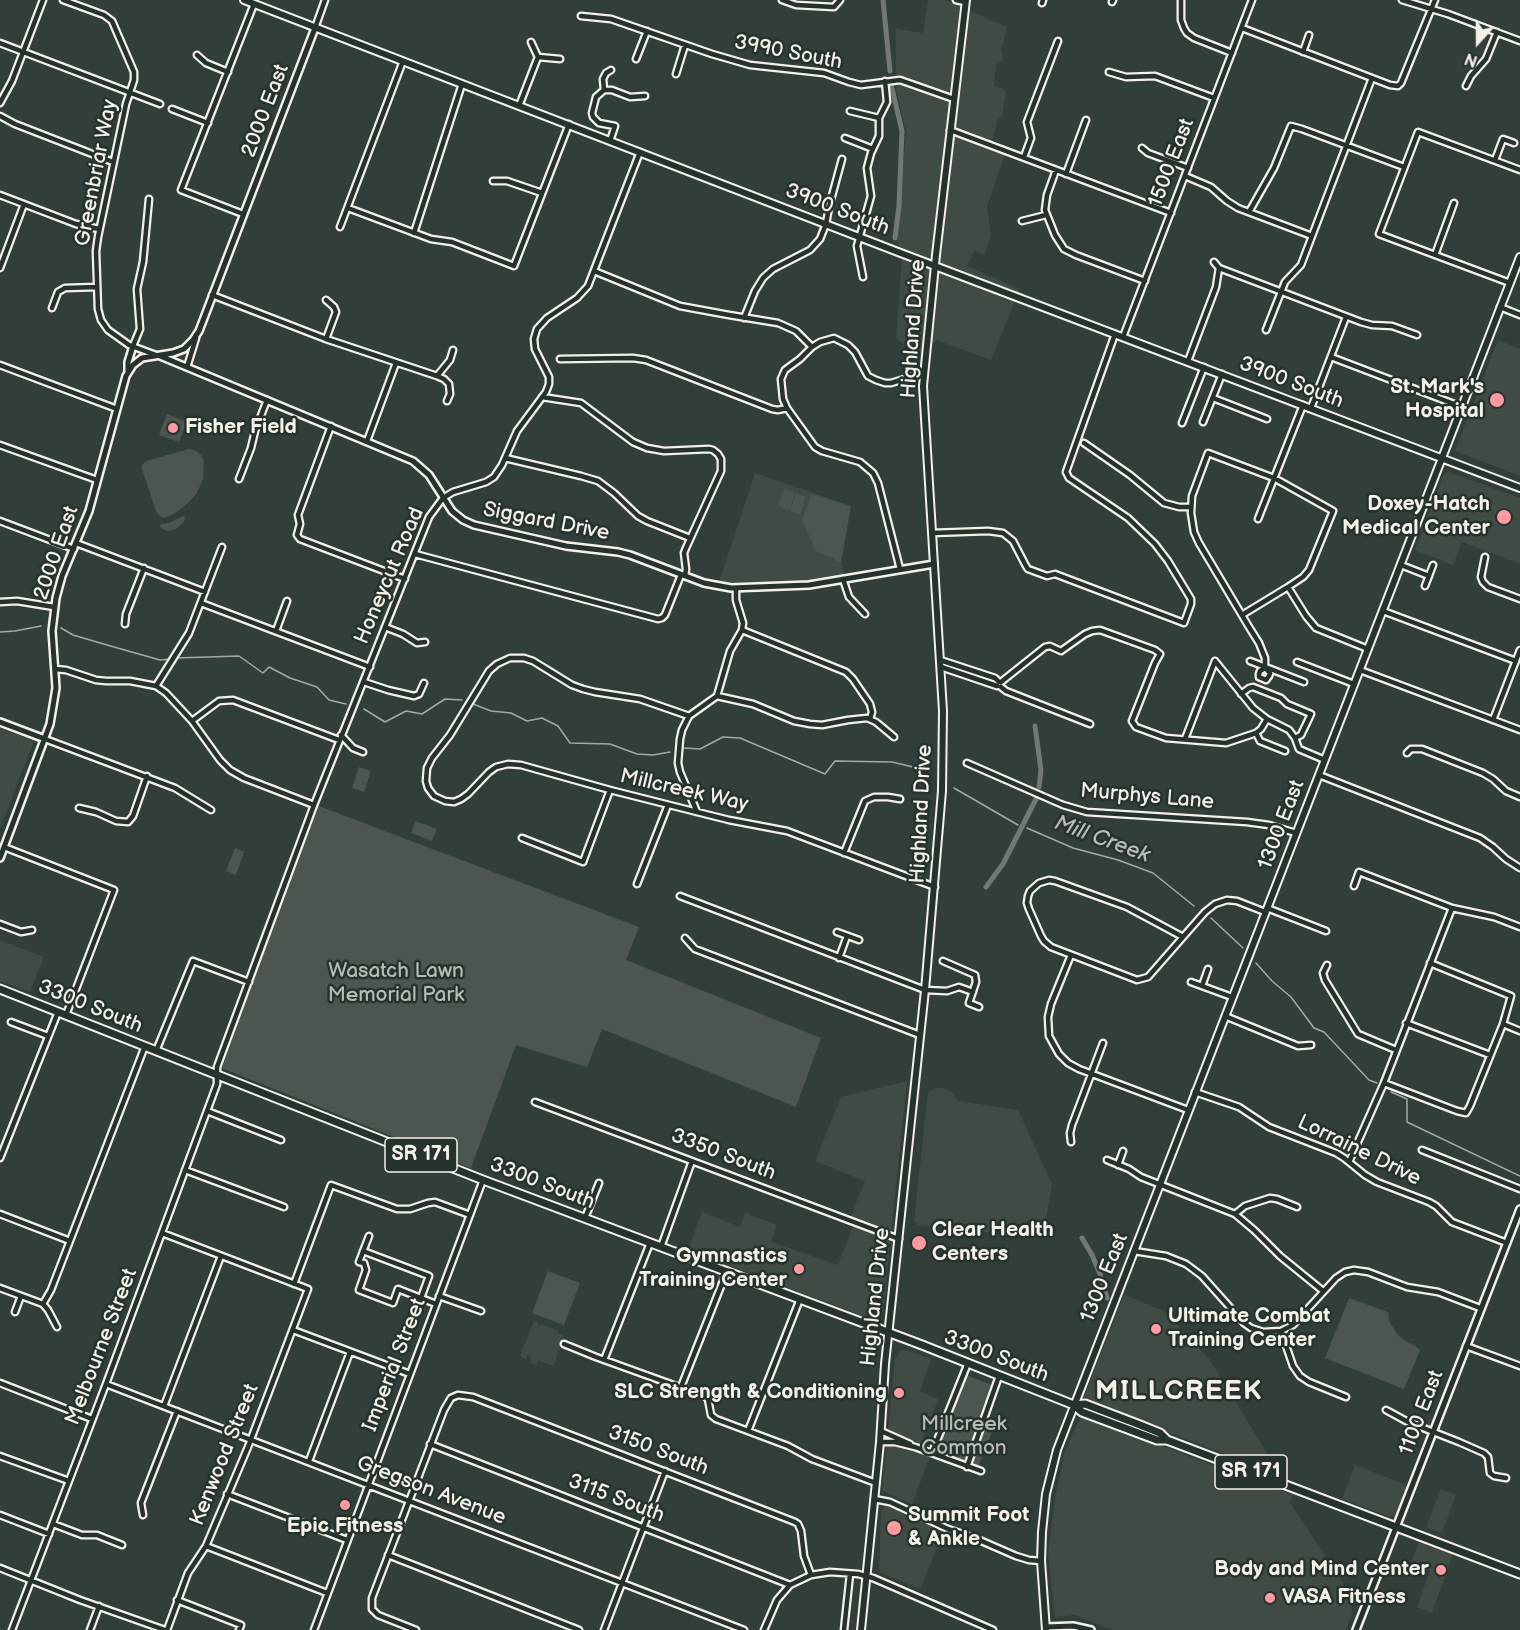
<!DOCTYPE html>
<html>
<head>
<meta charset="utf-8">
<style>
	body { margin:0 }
	#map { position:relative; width:1520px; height:1630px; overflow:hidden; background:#323e38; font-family:"Balsamiq Sans",sans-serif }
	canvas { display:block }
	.north { position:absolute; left:1448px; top:12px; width:60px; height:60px; -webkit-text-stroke:4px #26332d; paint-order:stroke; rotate:201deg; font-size:16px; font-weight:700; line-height:24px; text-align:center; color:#f4f1e8 }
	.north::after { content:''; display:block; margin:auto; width:21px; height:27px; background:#f4f1e8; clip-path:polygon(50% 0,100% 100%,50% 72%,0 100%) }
</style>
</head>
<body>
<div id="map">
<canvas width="1520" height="1630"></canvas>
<div class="north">N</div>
</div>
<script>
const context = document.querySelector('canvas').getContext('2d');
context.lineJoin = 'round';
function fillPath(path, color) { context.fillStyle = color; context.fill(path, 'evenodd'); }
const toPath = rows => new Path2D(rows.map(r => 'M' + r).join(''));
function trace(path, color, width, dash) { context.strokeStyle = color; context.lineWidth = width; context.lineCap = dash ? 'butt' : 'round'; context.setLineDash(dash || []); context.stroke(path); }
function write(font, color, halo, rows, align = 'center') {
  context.font = font + ' "Balsamiq Sans",sans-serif'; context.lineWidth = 5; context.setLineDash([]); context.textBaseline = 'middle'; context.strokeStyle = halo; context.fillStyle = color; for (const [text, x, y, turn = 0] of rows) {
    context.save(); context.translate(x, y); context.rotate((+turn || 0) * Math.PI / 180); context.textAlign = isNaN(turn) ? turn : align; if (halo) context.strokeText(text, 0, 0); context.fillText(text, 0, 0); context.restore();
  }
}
fillPath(toPath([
	[928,0,945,0,1007,27,1001,52,1003,53,1002,61,996,63,994,86,1006,90,1006,92,1002,116,998,118,990,150,1005,155,987,206,991,236,984,255,974,251,967,266,1020,289,991,360,937,340,921,354,896,339,902,257,897,240,906,132,896,89,896,29,923,33],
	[1498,340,1520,349,1520,476,1455,451],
	[1449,472,1520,498,1520,564,1462,542,1453,565,1415,550,1444,474],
	[755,473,851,506,841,563,846,577,814,581,766,585,739,585,719,582],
	[0,728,34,741,0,829],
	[0,940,44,957,30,992,1,981,0,983],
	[907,1081,883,1312,871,1319,688,1250,702,1212,740,1227,745,1213,777,1225,771,1242,838,1265,856,1219,851,1217,865,1181,815,1161,841,1097],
	[935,1088,943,1088,952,1092,957,1101,1018,1110,1052,1184,1043,1238,918,1225,914,1221,928,1092],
	[1124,1295,1164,1311,1210,1360,1281,1476,1181,1437,1086,1403,1084,1400,1085,1394],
	[534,1321,539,1323,538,1326,540,1326,541,1324,559,1331,559,1334,563,1335,562,1338,563,1339,553,1366,538,1360,536,1365,530,1363,531,1358,529,1357,530,1354,528,1354,526,1359,520,1356],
	[901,1350,909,1351,931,1359,920,1391,938,1399,919,1449,931,1454,912,1504,883,1491,882,1489,895,1360],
	[1082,1416,1293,1495,1290,1503,1351,1595,1352,1615,1346,1630,1112,1630,1075,1615,1055,1617,1048,1554,1055,1499,1064,1454,1074,1430],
	[1355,1465,1407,1485,1395,1515,1390,1517,1342,1499],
	[1441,1489,1456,1495,1442,1533,1426,1527],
	[885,1505,890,1505,945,1530,920,1589,879,1572,881,1513],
	[1419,1541,1453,1554,1432,1613,1417,1607,1430,1571,1411,1563]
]), '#404b44');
fillPath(toPath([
	[167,414,187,422,179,442,159,435],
	[189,449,196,451,201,455,204,461,203,479,197,493,185,506,172,515,163,518,160,516,156,511,142,469,142,465,146,461],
	[785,489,795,493,789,510,778,506],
	[796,493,806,497,800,515,790,511],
	[812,494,851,506,841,563,835,561,835,559,816,551,802,520],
	[183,516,185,517,184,522,176,529,166,531,160,527,161,524,169,523],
	[359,767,371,771,364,792,352,788],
	[316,805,639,927,626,960,821,1038,796,1107,602,1029,587,1067,516,1045,471,1168,222,1068],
	[415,821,437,829,432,841,411,833],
	[235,848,244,852,236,875,226,871],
	[548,1271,580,1283,564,1325,532,1313],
	[1349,1298,1388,1312,1389,1321,1397,1334,1405,1341,1414,1345,1420,1350,1404,1389,1325,1358],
	[966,1375,1000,1388,984,1428,992,1432,978,1467,935,1450]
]), '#4c564f');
trace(toPath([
	[61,628,73,635,107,645,160,660,172,659],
	[0,632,15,631,41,626],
	[176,658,239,656,263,673,269,667,290,678,317,687,329,700,346,704],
	[473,704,491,711,511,713,527,721,542,718,558,726,570,743,610,744,637,754,653,755,670,752],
	[364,709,385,722,406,711,422,714,445,699,462,700],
	[684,748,700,749,723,737,740,738,825,774,835,761,892,762,930,771],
	[954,788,1018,825],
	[1027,828,1073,848,1118,860,1153,873,1194,906],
	[1211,918,1243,948],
	[1256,963,1272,981,1291,997,1314,1028,1324,1032,1369,1080,1377,1083],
	[1391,1092,1407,1099,1407,1122,1520,1176]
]), '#a6a9a1', 1.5);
trace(toPath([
	[883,0,890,71],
	[891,84,902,131,899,206,895,238],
	[1035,726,1041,770,1039,787],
	[986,887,1003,864,1036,799],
	[1082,1238,1092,1255,1100,1274,1107,1298]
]), '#727972', 5);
const minor = toPath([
	[63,0,104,15,112,21,134,72,134,80,126,104,98,237,96,251,98,309,101,320,108,330,129,345,156,355],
	[782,0,796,5,834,7,840,0],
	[956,0,965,2],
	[1181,0,1181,20,1184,28,1187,33,1194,38,1232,53],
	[1402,0,1448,14,1520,41],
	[1112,2,1113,0],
	[1042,3,1043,0],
	[581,16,611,19,712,54,750,65,824,73,849,82,861,85,900,80,954,99],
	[315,28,325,0],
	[1242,28,1390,85,1398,86,1401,83,1435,0],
	[0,43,160,104],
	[1303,52,1309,35],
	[197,55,206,63,228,72],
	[538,57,560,59],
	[636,59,647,31],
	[1109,72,1126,77,1155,76,1214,98],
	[676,74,685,45],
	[1466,86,1471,76,1486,59,1497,32],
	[604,90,596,97,592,113,593,117,599,123,615,126,610,141],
	[604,90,612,90,630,97,645,96],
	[604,90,603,79,606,73,611,70],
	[0,103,12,81,43,0],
	[519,106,538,57,531,42],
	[172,109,208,123],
	[850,111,879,118],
	[0,116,15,124,113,162],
	[950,130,1171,213],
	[845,138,873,149],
	[1142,148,1148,153,1188,168],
	[1024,157,1031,138,1027,122,1058,41],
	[1495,160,1503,139,1514,143],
	[1056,170,1047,195,1045,210,1055,235,1064,249,1076,255,1145,281],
	[1066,174,1086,120],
	[1185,176,1211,187,1227,201,1238,208,1312,236],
	[493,181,507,181,542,193],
	[0,195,76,224,99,229],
	[348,208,431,239,452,242,514,266,569,124],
	[1249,212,1274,168,1291,126,1302,129,1404,167],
	[243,214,181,190,254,4],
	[1022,221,1046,215],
	[340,227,403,61],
	[414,233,462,84],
	[1435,255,1454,203],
	[1214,262,1219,268,1361,322,1372,325,1392,326,1417,335],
	[0,268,24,204],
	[594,271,680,306,729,315,778,323,796,331,812,347],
	[863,277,857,246,871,196,867,168,871,153,879,136,879,118,887,102,885,81],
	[1510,283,1379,234,1418,132,1520,170],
	[212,295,326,339,437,376,444,379,449,384,450,394,447,401],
	[326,300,334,307,336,312,326,339],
	[1500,307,1520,315],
	[52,308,58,292,65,288,97,287],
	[744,318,755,291,763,278,773,269,810,250,820,239,826,224,829,207,842,159],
	[1266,330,1285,282,1301,265,1372,78],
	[1123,337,1252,0],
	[133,346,140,329,137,289,143,262,149,199],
	[1331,357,1462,407],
	[560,359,633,358,646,360,772,409,778,410,787,408],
	[1188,361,1216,287,1219,268],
	[0,365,117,409],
	[187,367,196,338],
	[437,376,450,360,453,350],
	[542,397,581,403,633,442,647,448,664,451,709,449,713,450,718,454,721,459,721,471,686,548,684,553,686,569,685,576],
	[1213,398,1267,419],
	[1311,408,1346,317],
	[1203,422,1222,374],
	[1182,423,1204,367],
	[331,426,298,515,300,524,297,535,300,539,405,579],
	[367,441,396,363],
	[1084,443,1130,475,1164,503,1179,507,1191,507],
	[0,445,97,480],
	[505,458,581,476,598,481,614,493,638,516,647,521,690,538],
	[239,479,251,448,255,431,267,400],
	[1258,519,1303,405],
	[0,521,74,549],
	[932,533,988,531,1003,533,1013,541,1026,566,1028,569,1047,576,1055,574,1184,623,1191,604,1191,599,1168,561,1155,544,1128,518,1069,478,1066,472,1115,334],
	[76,543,205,592],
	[415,554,658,619,662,618,665,615,681,575],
	[1485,557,1481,577,1483,582,1488,587,1520,599],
	[1401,565,1429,576],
	[900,569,878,483,873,473,860,462,822,451,815,447,787,408,783,399,781,379,785,370,800,359,812,347,820,342,834,338,848,345,855,352,868,376,876,380,885,383,891,383,924,373],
	[843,579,849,597,865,614],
	[1425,586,1433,565],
	[1288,587,1306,616,1316,628,1368,649],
	[0,602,17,601,54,607],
	[201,603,370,667],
	[1383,611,1516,661],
	[1242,615,1288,587,1303,577,1309,570,1333,511,1274,478,1208,453,1192,496,1191,513,1194,532,1199,543,1249,627,1259,643,1265,658,1265,668,1270,673,1269,676,1266,680,1259,677,1259,674,1260,671,1265,668],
	[125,624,126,614,144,568],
	[385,627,403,634,417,643,425,642],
	[742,630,846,672,853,679,870,704,872,712,870,719],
	[276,631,287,601],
	[940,660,995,678,999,682],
	[1215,661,1253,708,1267,719,1289,730,1295,738,1299,749,1325,760],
	[1250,661,1304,682],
	[1297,662,1354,684],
	[941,667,997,686],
	[55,669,66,670,96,680,106,681,130,681,156,686,166,693,192,721,220,760,230,770,244,778,314,805],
	[1360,670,1520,730],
	[364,682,388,690,414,696,419,694,424,683],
	[1001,682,1045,647,1050,646,1061,651,1085,634,1092,631,1100,630,1155,650,1160,654,1155,663,1132,721,1136,727,1166,738,1226,743,1256,733,1261,729,1267,719],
	[156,686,189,633,222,547],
	[1001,687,1006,691,1090,724],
	[1241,694,1249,688,1253,687,1281,698,1287,704,1311,714,1301,735,1295,738],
	[717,696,753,704,794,721,810,724,822,725,848,720,867,718,876,722,894,737],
	[689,716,640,699,595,692,583,689,572,685,533,661,524,658,510,658,497,664,489,671,450,735,432,758,427,768,426,781,428,788,434,796,445,801,454,802,461,799,468,794,489,772,496,767,508,764,521,765,610,790,697,812,729,820,787,831,935,887],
	[1493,720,1520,650],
	[192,721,219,701,233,700,339,740],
	[1256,733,1260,741,1285,751],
	[341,735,353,748,363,752],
	[45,739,175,788,211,810],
	[1185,739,1215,661],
	[1407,753,1411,749,1422,749,1483,773,1493,779,1506,791,1520,797],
	[967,763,1063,805,1087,812,1247,822,1269,825,1296,833],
	[1319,775,1480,838,1493,847,1506,859,1520,868],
	[79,808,96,812,116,821,128,822,133,816,147,776],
	[697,812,680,772,678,763,680,739,682,730,689,716,717,696,730,651,742,630,743,623,736,600,736,588],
	[522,838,583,862,610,790],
	[4,847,114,890,66,1015],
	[844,853,865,801,874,797,888,797,900,799],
	[637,884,668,805],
	[1354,886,1359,872,1452,908,1494,917,1520,927],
	[680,896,925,990,947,991,959,987,973,992],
	[1267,908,1326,931],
	[0,924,21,932,32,930],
	[837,932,859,940],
	[1183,937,1127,907,1055,881,1049,880,1039,883,1030,891,1028,896,1027,903,1029,909,1041,936,1044,941,1051,947,1137,980,1148,977,1183,937,1205,912,1215,904,1227,900,1237,901,1265,912],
	[685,938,695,949,920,1035],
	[1071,955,1051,1004,1048,1017,1049,1036,1059,1054,1068,1063,1079,1069,1188,1110],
	[839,958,847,936],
	[943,961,975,975,976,982,969,1003,979,1007],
	[1327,965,1323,973,1325,980,1358,1034,1396,1050],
	[1191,982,1232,997],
	[1202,986,1208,969],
	[1225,1016,1298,1046,1311,1045],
	[11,1022,48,1036],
	[1406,1023,1490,1055],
	[1503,1024,1520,1031],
	[156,1051,193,961,249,982],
	[1384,1083,1457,1111,1466,1113,1470,1106,1503,1024,1511,996,1430,963],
	[1195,1092,1239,1107,1269,1127,1336,1153,1344,1158,1365,1175,1377,1182,1429,1202,1436,1206,1452,1222,1507,1243],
	[535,1102,899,1239],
	[207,1111,281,1140],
	[1071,1142,1070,1133,1072,1125,1103,1043],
	[1422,1150,1520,1189],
	[0,1158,58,1012],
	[1107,1160,1129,1169,1141,1177,1235,1214,1254,1230,1280,1256,1323,1291],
	[1349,1162,1384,1083,1452,908],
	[1118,1165,1123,1151],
	[185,1170,284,1207],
	[0,1214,70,1241],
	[1235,1214,1245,1206,1270,1198,1277,1199,1297,1207],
	[585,1218,599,1183],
	[162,1233,308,1289,248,1447,206,1546,188,1573,167,1630],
	[369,1236,359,1262,364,1263,366,1270,359,1290,393,1303,398,1289,436,1304],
	[661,1247,692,1161],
	[363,1251,429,1276,421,1298],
	[1134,1251,1166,1256,1186,1264,1202,1276,1244,1323,1251,1328,1263,1332,1281,1331,1293,1325,1336,1278,1345,1272,1354,1270,1368,1272,1407,1287,1438,1292,1480,1308],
	[294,1284,331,1185,397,1209,410,1209,428,1203,435,1202,470,1215],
	[0,1288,43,1304,48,1310,57,1327],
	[439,1296,481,1311],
	[43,1304,51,1290,145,1046],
	[15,1312,21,1296],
	[293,1330,410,1374],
	[1281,1331,1293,1366,1300,1376,1309,1382,1346,1397],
	[564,1344,596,1357,704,1396,708,1399,711,1415,716,1419,788,1446,812,1459,876,1483],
	[1466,1346,1520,1366],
	[604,1360,650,1243],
	[0,1383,92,1419],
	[106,1384,744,1630],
	[681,1387,727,1271],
	[164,1406,221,1256],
	[1386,1410,1408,1422,1459,1442,1484,1453,1488,1457,1490,1473,1494,1476,1506,1478],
	[748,1431,800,1299],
	[881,1431,910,1444],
	[880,1442,895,1442,915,1447,981,1471],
	[430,1444,790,1585],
	[932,1453,968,1363],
	[0,1456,69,1481],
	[309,1461,350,1352],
	[967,1467,999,1376],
	[227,1494,347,1540],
	[874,1499,890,1502,948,1529,977,1539,1016,1556,1029,1560,1041,1561],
	[0,1515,49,1534],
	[143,1515,141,1503,177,1411],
	[53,1524,82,1535,97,1535,122,1545],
	[206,1546,327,1593],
	[388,1555,579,1630],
	[0,1568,80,1600,165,1630],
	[177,1600,241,1625,239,1630],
	[12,1630,106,1384,217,1084,217,1067,314,805,429,517,443,498,453,492,486,482,494,477,502,465,517,431,546,392,549,384,549,377,535,349,534,339,537,329,547,318,577,298,588,286,640,152],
	[90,1630,99,1606],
	[314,1630,483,1180],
	[416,1630,378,1615,372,1609,372,1598,444,1410,451,1398,458,1395,473,1397,795,1522,798,1524,801,1531,804,1556,811,1575],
	[604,1630,665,1471],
	[764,1630,777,1600,790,1585,811,1575,830,1572,858,1574,873,1578,993,1630],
	[844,1630,850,1574]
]);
const tertiary = toPath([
	[160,356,413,461,429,475,452,511,463,520,474,525,566,546,618,552,630,555,704,583,731,588,809,585,934,564],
	[128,371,128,362,133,346],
	[0,722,45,739],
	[0,858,50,724,56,688,52,631,56,598,62,576,89,511,126,376,133,365,142,358,173,353,184,349,193,340,199,331,315,28],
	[1046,1627,1073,1626,1091,1630],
	[1356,1630,1520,1209]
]);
const secondary = toPath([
	[244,0,898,252,1520,488],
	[861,1630,880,1442,885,1364,925,990,942,791,943,711,923,386,936,255,966,0],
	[1046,1630,1041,1561,1042,1532,1046,1494,1057,1450,1520,257]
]);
const primary = toPath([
	[0,989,483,1180,922,1345,1074,1405,1082,1412,1157,1440,1167,1440,1520,1574],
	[1074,1405,1085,1404,1140,1425,1160,1433,1167,1440]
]);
trace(minor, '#f4f1e8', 9);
trace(tertiary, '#f4f1e8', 10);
trace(secondary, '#f4f1e8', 10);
trace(primary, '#f4f1e8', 11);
trace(minor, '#26332d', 4.5);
trace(tertiary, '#26332d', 5);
trace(secondary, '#26332d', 6);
trace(primary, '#26332d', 7);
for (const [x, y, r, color] of [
	[1497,400,8,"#ff9aa2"],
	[173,428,6,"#ff9aa2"],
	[1504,517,8,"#ff9aa2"],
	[919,1243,8,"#ff9aa2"],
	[799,1269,6,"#ff9aa2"],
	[1156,1329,6,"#ff9aa2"],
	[899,1393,6,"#ff9aa2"],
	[345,1505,6,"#ff9aa2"],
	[894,1528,8,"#ff9aa2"],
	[1441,1570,6,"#ff9aa2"],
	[1270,1598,6,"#ff9aa2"]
]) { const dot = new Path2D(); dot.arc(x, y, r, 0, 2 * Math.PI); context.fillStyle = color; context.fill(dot); trace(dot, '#26332d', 2); }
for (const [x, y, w] of [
	[421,1155,72],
	[1251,1472,72]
]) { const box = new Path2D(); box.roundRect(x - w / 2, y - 17, w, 34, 4.5); context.fillStyle = '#26332d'; context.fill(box); trace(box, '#f4f1e8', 1.5); }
write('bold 20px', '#f4f1e8', null, [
	["SR 171",421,1155],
	["SR 171",1251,1472]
]);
write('21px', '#f4f1e8', '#26332d', [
	["3990 South",788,53,11],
	["2000 East",266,111,-69],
	["1500 East",1172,163,-69],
	["Greenbriar Way",97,173,-79],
	["3900 South",837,210,21],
	["Highland Drive",914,329,-86],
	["3900 South",1291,383,21],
	["Siggard Drive",546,522,11],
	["2000 East",57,553,-71],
	["Honeycut Road",390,576,-67],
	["Millcreek Way",684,791,13],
	["Murphys Lane",1147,797,5],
	["Highland Drive",922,814,-87],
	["1300 East",1282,825,-69],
	["3300 South",90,1007,22],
	["Lorraine Drive",1359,1151,26],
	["3350 South",723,1155,21],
	["3300 South",542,1184,21],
	["1300 East",1105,1278,-68],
	["Highland Drive",876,1297,-84],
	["Melbourne Street",102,1347,-69],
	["3300 South",996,1357,21],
	["Imperial Street",395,1365,-69],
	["1100 East",1422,1413,-69],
	["3150 South",658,1451,21],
	["Kenwood Street",225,1455,-68],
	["Gregson Avenue",431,1491,21],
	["3115 South",616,1499,21]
]);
write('bold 21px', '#f4f1e8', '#26332d', [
	["St. Mark's",1484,388],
	["Hospital",1484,412],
	["Fisher Field",185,428,"left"],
	["Doxey-Hatch",1490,505],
	["Medical Center",1490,529],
	["Clear Health",932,1231,"left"],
	["Centers",932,1255,"left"],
	["Gymnastics",787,1257],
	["Training Center",787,1281],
	["Ultimate Combat",1168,1317,"left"],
	["Training Center",1168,1341,"left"],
	["SLC Strength & Conditioning",887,1393],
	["Summit Foot",908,1516,"left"],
	["& Ankle",908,1540,"left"],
	["Epic Fitness",345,1527,"center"],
	["Body and Mind Center",1429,1570],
	["VASA Fitness",1282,1598,"left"]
], 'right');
write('21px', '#b9bbb2', '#26332d', [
	["Wasatch Lawn",396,972],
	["Memorial Park",396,996],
	["Millcreek",964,1425],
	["Common",964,1449]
]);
write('italic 22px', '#babbb3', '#26332d', [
	["Mill Creek",1102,840,20]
]);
context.letterSpacing = '1.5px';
write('bold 27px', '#f4f1e8', '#26332d', [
	["MILLCREEK",1179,1392]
]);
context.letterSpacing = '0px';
</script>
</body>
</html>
